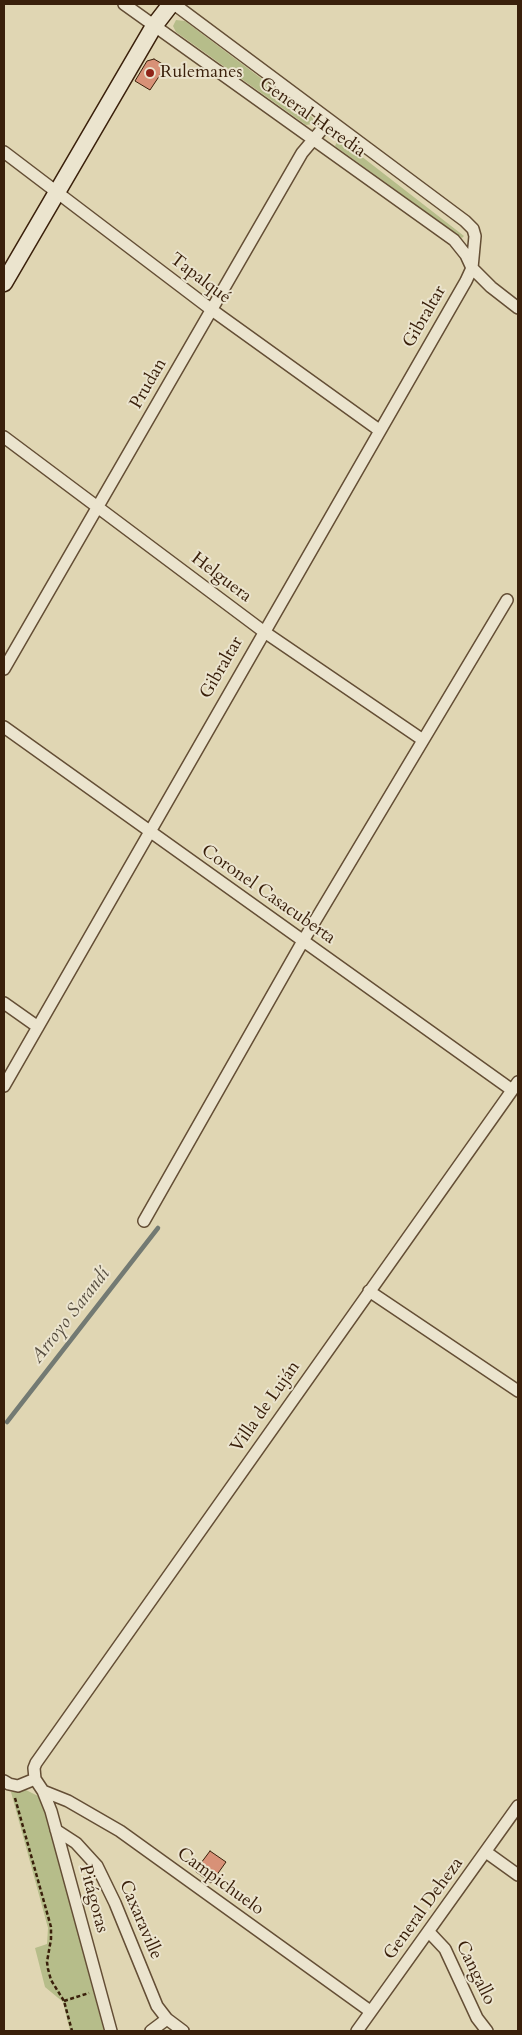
<!DOCTYPE html>
<html>
<head>
<meta charset="utf-8">
<style>
	body { margin:0 }
	#map { position:relative; width:522px; height:2035px; overflow:hidden; background:#e0d6b3; font-family:Cardo,serif }
	canvas { display:block }
	.frame { position:absolute; inset:0; border:5px solid #3a200b; pointer-events:none }
</style>
</head>
<body>
<div id="map">
<canvas width="522" height="2035"></canvas>
<div class="frame"></div>
</div>
<script>
const context = document.querySelector('canvas').getContext('2d');
context.lineJoin = 'round';
function fillPath(path, color) { context.fillStyle = color; context.fill(path, 'evenodd'); }
const toPath = rows => new Path2D(rows.map(r => 'M' + r).join(''));
function trace(path, color, width, dash) { context.strokeStyle = color; context.lineWidth = width; context.lineCap = dash ? 'butt' : 'round'; context.setLineDash(dash || []); context.stroke(path); }
function write(font, color, halo, rows, align = 'center') {
  context.font = font + ' Cardo,serif'; context.lineWidth = 4; context.setLineDash([]); context.textBaseline = 'middle'; context.strokeStyle = halo; context.fillStyle = color; for (const [text, x, y, turn = 0] of rows) {
    context.save(); context.translate(x, y); context.rotate((+turn || 0) * Math.PI / 180); context.textAlign = isNaN(turn) ? turn : align; if (halo) context.strokeText(text, 0, 0); context.fillText(text, 0, 0); context.restore();
  }
}
fillPath(toPath([
	[176,20,185,21,311,116,313,119,312,124,306,125,176,32,173,26],
	[337,142,343,142,464,236,462,238,335,146],
	[26,1790,38,1796,43,1804,104,2031,70,2031,63,2002,45,1987,35,1948,47,1944,48,1928,11,1792]
]), '#b6bd8a');
trace(toPath([
	[7,1422,158,1228]
]), '#737a73', 4.5);
const building = toPath([
	[154,59,166,66,150,90,135,81,147,61,154,59],
	[210,1851,226,1862,211,1883,195,1871,210,1851]
]);
fillPath(building, '#d89177');
trace(building, '#3a200b', 1);
const street = toPath([
	[124,4,454,240,466,255,472,268,491,287,518,308],
	[4,152,212,310,379,430],
	[4,437,263,631,423,740],
	[4,669,302,153,329,121],
	[4,727,512,1090],
	[4,1003,38,1027],
	[4,1086,466,281,472,268,475,236,473,229,465,221,174,4],
	[144,1221,303,941,507,600],
	[369,1291,518,1391],
	[4,1781,9,1784,18,1786,35,1779],
	[43,1791,68,1801,120,1831,370,2011],
	[56,1830,76,1843,97,1866,115,1903,157,2006,167,2019,183,2031],
	[486,1852,518,1875],
	[429,1932,445,1949,477,2018,487,2031],
	[111,2031,51,1811,43,1791,35,1779,34,1768,36,1763,518,1082],
	[151,2031,167,2019],
	[357,2031,518,1806]
]);
const secondary = toPath([
	[4,283,154,26,171,4]
]);
trace(street, '#644e35', 14);
trace(secondary, '#3a200b', 19);
trace(toPath([
	[15,1798,51,1927,51,1939,47,1962,48,1969,51,1980,64,2001,72,2031],
	[64,2001,89,1993]
]), '#3a200b', 2.5, [4, 2.5]);
trace(street, '#ebe4ce', 11);
trace(secondary, '#ebe4ce', 16);
for (const [x, y, r, color] of [
	[150,73,5,"#8f2418"]
]) { const dot = new Path2D(); dot.arc(x, y, r, 0, 2 * Math.PI); context.fillStyle = color; context.fill(dot); trace(dot, '#ebe4ce', 2); }
write('18px', '#3a200b', '#ebe4ce', [
	["Rulemanes",160,73]
], 'left');
write('18px', '#3a200b', '#ebe4ce', [
	["General Heredia",312,118,35],
	["Tapalqué",200,279,37],
	["Gibraltar",425,317,-60],
	["Prudan",149,384,-60],
	["Helguera",221,578,37],
	["Gibraltar",222,668,-60],
	["Coronel Casacuberta",268,895,35],
	["Villa de Luján",266,1407,-55],
	["Campichuelo",220,1882,36],
	["Pitágoras",93,1899,75],
	["General Deheza",424,1909,-54],
	["Caxaraville",140,1920,67],
	["Cangallo",475,1973,64]
]);
write('italic 19px', '#564d3f', '#ebe4ce', [
	["Arroyo Sarandí",71,1316,-52]
]);
</script>
</body>
</html>
